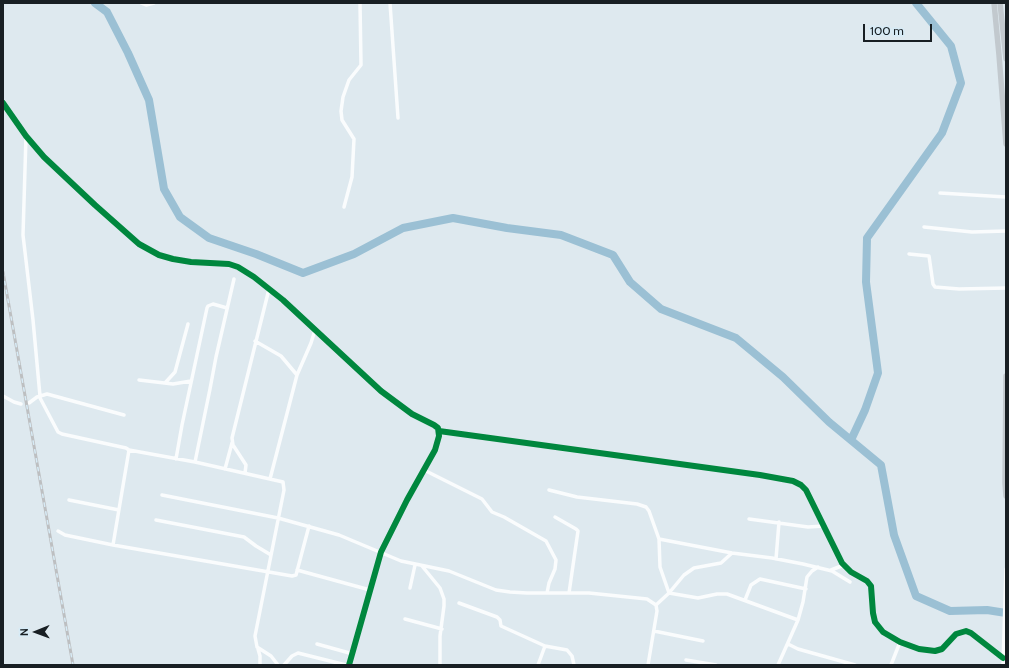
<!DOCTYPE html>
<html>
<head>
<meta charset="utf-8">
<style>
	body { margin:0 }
	#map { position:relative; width:1009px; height:668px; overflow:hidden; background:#dee9ef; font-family:Cabin,sans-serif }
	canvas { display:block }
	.frame { position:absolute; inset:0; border:4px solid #181f23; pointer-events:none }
	.north { position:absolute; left:16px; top:612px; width:40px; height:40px; -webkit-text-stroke:3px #d7ebf6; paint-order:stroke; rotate:269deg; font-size:11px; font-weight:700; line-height:16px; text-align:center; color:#181f23 }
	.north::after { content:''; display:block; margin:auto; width:14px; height:18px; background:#181f23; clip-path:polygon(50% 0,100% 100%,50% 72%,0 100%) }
	.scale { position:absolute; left:863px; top:24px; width:69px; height:18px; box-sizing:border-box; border:2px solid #181f23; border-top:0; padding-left:5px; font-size:12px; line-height:14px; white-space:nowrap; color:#181f23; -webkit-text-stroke:3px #d7ebf6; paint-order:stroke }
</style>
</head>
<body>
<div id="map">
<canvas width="1009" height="668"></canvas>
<div class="frame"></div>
<div class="north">N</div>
<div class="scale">100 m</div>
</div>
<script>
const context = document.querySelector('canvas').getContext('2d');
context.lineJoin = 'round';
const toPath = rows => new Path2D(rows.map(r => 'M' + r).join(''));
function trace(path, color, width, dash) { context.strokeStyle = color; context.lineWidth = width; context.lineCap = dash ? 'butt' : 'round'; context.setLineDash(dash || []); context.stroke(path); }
trace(toPath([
	[95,3,107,12,128,53,149,100,164,189,180,217,209,238,256,254,303,273,354,254,403,228,453,218,507,228,561,235,613,255,630,282,661,309,736,338,783,377,829,422,881,465,894,535,916,596,950,611,987,610,1006,613],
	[851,440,865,410,878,373,866,282,867,238,942,133,961,83,951,46,916,3]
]), '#9bc0d4', 8);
trace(toPath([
	[141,3,146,5,154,3],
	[390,3,398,118],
	[3,103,26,136,44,157,95,205,139,244,159,255,173,259,191,262,229,264,238,267,254,277,283,300,381,391,412,414,434,425,438,428,439,436,435,450,407,500,381,552,349,665],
	[26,136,23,235,33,320,40,396],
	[940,193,1006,197],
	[344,207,352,177,354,139,342,120,341,111,343,97,349,80,361,65,360,3],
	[924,227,972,232,1006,231],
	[909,254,929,256,933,284,935,287,959,289,1006,288],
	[255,341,281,356,297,375],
	[139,380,173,384,191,381],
	[165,383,175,372,188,324],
	[3,396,14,402,21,404],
	[39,396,58,432,62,434,126,448,129,450,113,545],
	[29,403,37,397,47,394,124,415],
	[439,431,760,475,793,481,801,485,806,490,842,563,851,572,867,581,871,586,873,613,875,622,883,632,900,642,919,649,935,651,942,649,956,634,966,631,971,633,1003,658],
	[129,450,195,462,283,482,284,490,255,636,257,647,271,656,278,665],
	[176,459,182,425,207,308,208,306,213,304,227,308],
	[195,462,210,389,216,357,234,279],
	[225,469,232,443],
	[424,470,482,499,492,512,504,517,546,541,556,560,555,569,549,583,547,593],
	[245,473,246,465,233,445,232,438,269,289],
	[270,479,297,375,311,343,315,330],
	[549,490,577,497,637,504,646,507,649,511,659,539,660,567,669,593,698,598,717,594,727,594,798,620],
	[162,495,278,518,339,535,401,561,449,571,496,590,510,592,527,593,589,593,647,599,656,605,657,611,648,665],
	[69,500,119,510],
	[555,517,576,529,578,531,569,593],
	[749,519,808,527,824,526],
	[156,520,244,537,256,546,271,555],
	[58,531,65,535,113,545,292,576,296,575,309,526],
	[659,539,732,553,772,558,803,564,832,571,850,582],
	[776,559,779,522],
	[422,566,440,588,444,599,444,606,440,636,440,665],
	[297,570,370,590],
	[831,570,844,565],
	[410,588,415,565],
	[745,600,751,585,760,579,806,589],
	[459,603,497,617,500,620,501,626,545,646,567,650,572,656,574,665],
	[656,605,669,593,684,575,694,568,721,563,732,553],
	[405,619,442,629],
	[654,631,703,641],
	[317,644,353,654],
	[788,644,798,649,855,665],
	[258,649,260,656,260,665],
	[686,660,716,665],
	[284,665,292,656,298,653,346,665],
	[538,665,545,646],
	[778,665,798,620,803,602,807,577,812,571,818,567],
	[891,665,900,642],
	[1003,665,1006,569]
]), '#fafcfd', 3.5);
trace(toPath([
	[994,3,999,55,1006,144],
	[1000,3,1006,59],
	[1006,376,1005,483,1006,496]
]), '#c2c9ce', 5.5);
const rail = toPath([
	[3,272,73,665]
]);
trace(rail, '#bdbfc1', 3);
trace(rail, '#d7ebf6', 1.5, [4.5]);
trace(toPath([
	[3,103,26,136,44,157,95,205,139,244,159,255,173,259,191,262,229,264,238,267,254,277,283,300,381,391,412,414,434,425,438,428,439,436,435,450,407,500,381,552,349,665],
	[439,431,760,475,793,481,801,485,806,490,842,563,851,572,867,581,871,586,873,613,875,622,883,632,900,642,919,649,935,651,942,649,956,634,966,631,971,633,1003,658]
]), '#00873e', 6);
</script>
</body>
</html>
